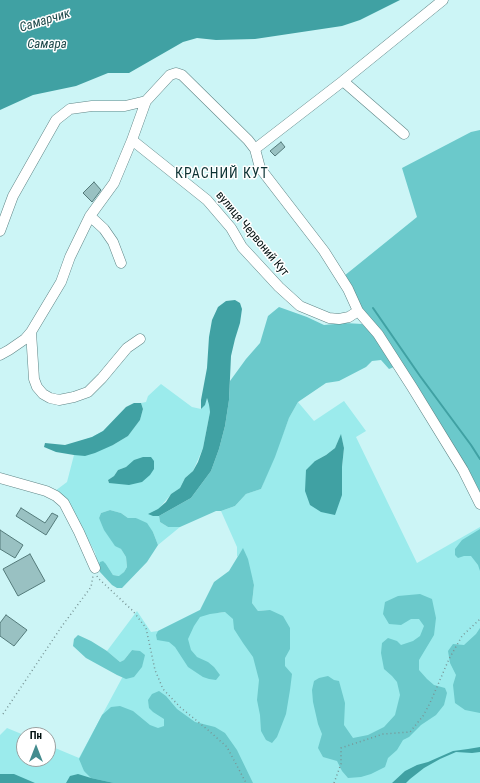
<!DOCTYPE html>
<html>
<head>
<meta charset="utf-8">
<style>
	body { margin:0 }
	#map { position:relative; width:480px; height:783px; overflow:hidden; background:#ccf5f6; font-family:"Roboto Condensed",sans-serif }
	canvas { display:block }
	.north { position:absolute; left:16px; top:727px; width:40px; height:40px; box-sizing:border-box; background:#fff; border:1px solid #9aa0a0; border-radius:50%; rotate:0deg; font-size:11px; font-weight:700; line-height:16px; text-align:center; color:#031111 }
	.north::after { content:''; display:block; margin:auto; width:14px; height:18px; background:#448c8e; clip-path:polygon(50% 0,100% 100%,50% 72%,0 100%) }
</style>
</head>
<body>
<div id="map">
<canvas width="480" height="783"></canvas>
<div class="north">Пн</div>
</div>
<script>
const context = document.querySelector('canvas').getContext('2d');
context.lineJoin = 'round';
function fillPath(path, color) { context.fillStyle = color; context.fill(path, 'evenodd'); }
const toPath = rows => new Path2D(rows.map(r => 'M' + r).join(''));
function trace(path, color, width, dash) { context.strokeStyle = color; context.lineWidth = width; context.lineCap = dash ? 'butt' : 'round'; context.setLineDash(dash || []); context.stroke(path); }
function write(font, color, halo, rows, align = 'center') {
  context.font = font + ' "Roboto Condensed",sans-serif'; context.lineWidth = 3; context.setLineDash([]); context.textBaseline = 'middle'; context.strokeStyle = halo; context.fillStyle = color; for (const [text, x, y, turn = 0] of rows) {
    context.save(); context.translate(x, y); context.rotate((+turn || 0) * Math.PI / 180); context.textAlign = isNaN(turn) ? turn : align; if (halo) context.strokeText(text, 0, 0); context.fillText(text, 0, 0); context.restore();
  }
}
fillPath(toPath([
	[161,384,192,407,201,409,206,397,209,405,210,412,203,448,193,471,185,478,180,488,171,494,153,516,159,516,160,522,168,527,180,527,158,545,153,532,136,518,128,518,121,513,110,510,101,513,99,518,115,545,121,549,126,557,127,567,124,572,120,576,113,575,106,564,98,567,95,552,64,498,55,491,67,482,74,455,68,451,81,441,92,437,103,431,113,445,128,436,140,420,143,409,141,403,146,402,148,396],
	[134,460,109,483,108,480,114,476,118,470,126,467],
	[344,401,366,431,356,437,417,563,480,527,480,783,0,783,0,735,7,728,24,735,24,759,48,759,48,745,79,758,122,678,138,651,132,650,124,660,120,662,107,651,137,611,151,632,158,631,200,610,219,613,225,612,233,615,270,610,258,611,252,603,254,585,243,549,237,557,237,547,221,511,235,506,246,494,261,489,284,431,289,418,298,402,314,421],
	[341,435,344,448,342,467,315,461,326,455,335,448]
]), '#9bebec');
fillPath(toPath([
	[480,130,480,499,365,313,344,276,417,217,402,168,471,132],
	[279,307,307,317,324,325,345,323,362,324,376,337,394,367,389,369,381,360,372,361,366,367,339,381,326,383,298,402,289,418,275,457,261,489,246,494,235,506,221,511,216,511,180,527,168,527,160,522,159,516,191,498,211,471,219,449,225,426,229,400,230,381,246,359,260,343,268,316],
	[110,510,121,513,128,518,136,518,147,523,153,532,158,545,147,562,122,588,117,588,112,585,100,572,98,567,100,562,103,561,106,564,113,575,119,576,124,572,127,567,126,557,121,549,115,546,104,530,99,518,101,513],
	[480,529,480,571,478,565,471,556,464,556,458,558,455,555,455,549,462,540],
	[243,548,248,559,254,585,252,603,258,611,270,610,283,616,290,628,290,649,285,658,285,666,292,674,290,690,286,714,277,737,272,743,266,740,261,731,260,715,257,700,259,680,253,657,243,643,234,629,233,619,225,612,210,614,200,617,194,626,188,639,191,650,197,657,208,662,214,667,220,675,216,680,209,679,203,677,188,667,175,647,169,642,157,640,156,635,158,631,200,610,214,582,229,571],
	[420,594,432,599,436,618,434,635,419,660,419,670,427,679,434,685,445,688,447,693,444,705,436,715,421,725,409,737,403,740,397,750,388,758,385,767,371,774,361,777,348,778,342,771,337,761,323,757,318,748,322,734,318,724,313,702,312,690,314,681,319,678,328,676,334,680,339,681,345,703,344,725,353,738,368,735,384,727,395,715,400,695,397,682,392,676,384,669,381,653,382,643,388,638,397,641,401,645,413,641,420,636,424,626,419,619,411,619,401,625,389,624,383,614,385,602,398,596],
	[480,628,480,713,465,710,455,703,453,685,456,675,450,663,448,651,453,644,464,645,476,634],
	[78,635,91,641,107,651,120,662,124,660,132,650,140,651,145,655,142,667,134,677,126,679,117,675,86,658,73,646,74,639],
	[159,691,166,696,177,709,195,722,215,727,225,733,237,750,253,783,114,783,91,778,84,771,79,759,102,715,111,707,120,706,133,711,150,725,158,728,164,726,164,719,153,712,149,708,148,700,152,694]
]), '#6bc9cb');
fillPath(toPath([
	[0,0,400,0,360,20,342,26,255,39,216,40,197,38,183,42,129,73,108,73,76,86,33,95,0,110],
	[235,300,240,303,242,309,240,323,235,339,231,356,229,400,225,426,219,449,211,471,191,498,159,516,153,516,148,514,158,509,166,502,171,494,180,488,185,478,193,471,198,462,203,448,210,412,209,405,207,398,205,405,201,409,201,400,207,368,209,337,212,320,218,307,226,301],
	[134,403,141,403,143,409,140,420,128,436,113,445,95,453,85,456,74,455,56,452,44,447,45,443,65,445,92,437,103,431,126,407],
	[341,434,344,448,342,467,342,495,335,515,321,512,310,505,305,491,306,470,315,461,326,455,335,448],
	[143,457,151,457,154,461,154,469,150,475,142,482,129,485,109,483,108,480,114,476,118,470,126,467,134,460],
	[480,747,480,752,472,753,456,752,440,759,424,768,410,779,406,783,392,783,405,771,417,765,428,762,453,751,468,749],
	[0,774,14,774,35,783,0,783],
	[78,774,91,778,114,783,66,783,70,776]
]), '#40a1a3');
trace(toPath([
	[373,308,420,376,471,445,480,459]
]), '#40a1a3', 2);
const building = toPath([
	[281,142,285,147,275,156,270,151,281,142],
	[94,182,101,190,92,202,83,193,94,182],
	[21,508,45,523,52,513,58,516,46,535,16,516,21,508],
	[0,530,23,545,15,558,0,549,0,530],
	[30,554,45,581,18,596,3,569,30,554],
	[6,615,27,630,14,646,0,636,0,623,6,615]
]);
fillPath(building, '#99c1c2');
trace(building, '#547a7a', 1);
const minor = toPath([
	[343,81,404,134],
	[132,140,207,200,231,228,242,247,279,287,300,306,329,318,339,319,349,317,358,311],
	[255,149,343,81,443,0],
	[90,216,104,229,113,242,121,263],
	[0,231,13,196,56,120,70,109,92,106,125,106,146,101],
	[31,332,34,379,37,387,43,394,50,398,59,400,74,397,88,392,102,378,127,348,140,339],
	[0,355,9,350,25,339,31,332,61,282,70,257,90,216,114,183,132,140,146,101,170,75,176,73,182,75,248,140,255,149,260,168,324,251,348,289,358,311,378,334,412,387,463,470,480,504],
	[0,478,46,491,56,496,64,503,79,532,95,568]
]);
trace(minor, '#5f8586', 11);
trace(toPath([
	[97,576,98,578,133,611,146,628,155,670,163,689,180,707,208,730,227,747,245,781,247,783],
	[3,714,62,626,91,587,93,576],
	[334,783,341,764,341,748,383,734,410,732,423,716,430,703,449,659,462,636,480,619]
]), '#789596', 1.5, [1, 3]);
trace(minor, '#fff', 10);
write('12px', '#031111', '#fff', [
	["вулиця Червоний Кут",252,234,50]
]);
write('italic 13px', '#204b4c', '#fff', [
	["Самарчик",45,21,-17],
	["Самара",47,45]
]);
context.letterSpacing = '1px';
write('14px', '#0c3233', '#fff', [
	["КРАСНИЙ КУТ",222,174]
]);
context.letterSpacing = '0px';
</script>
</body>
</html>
